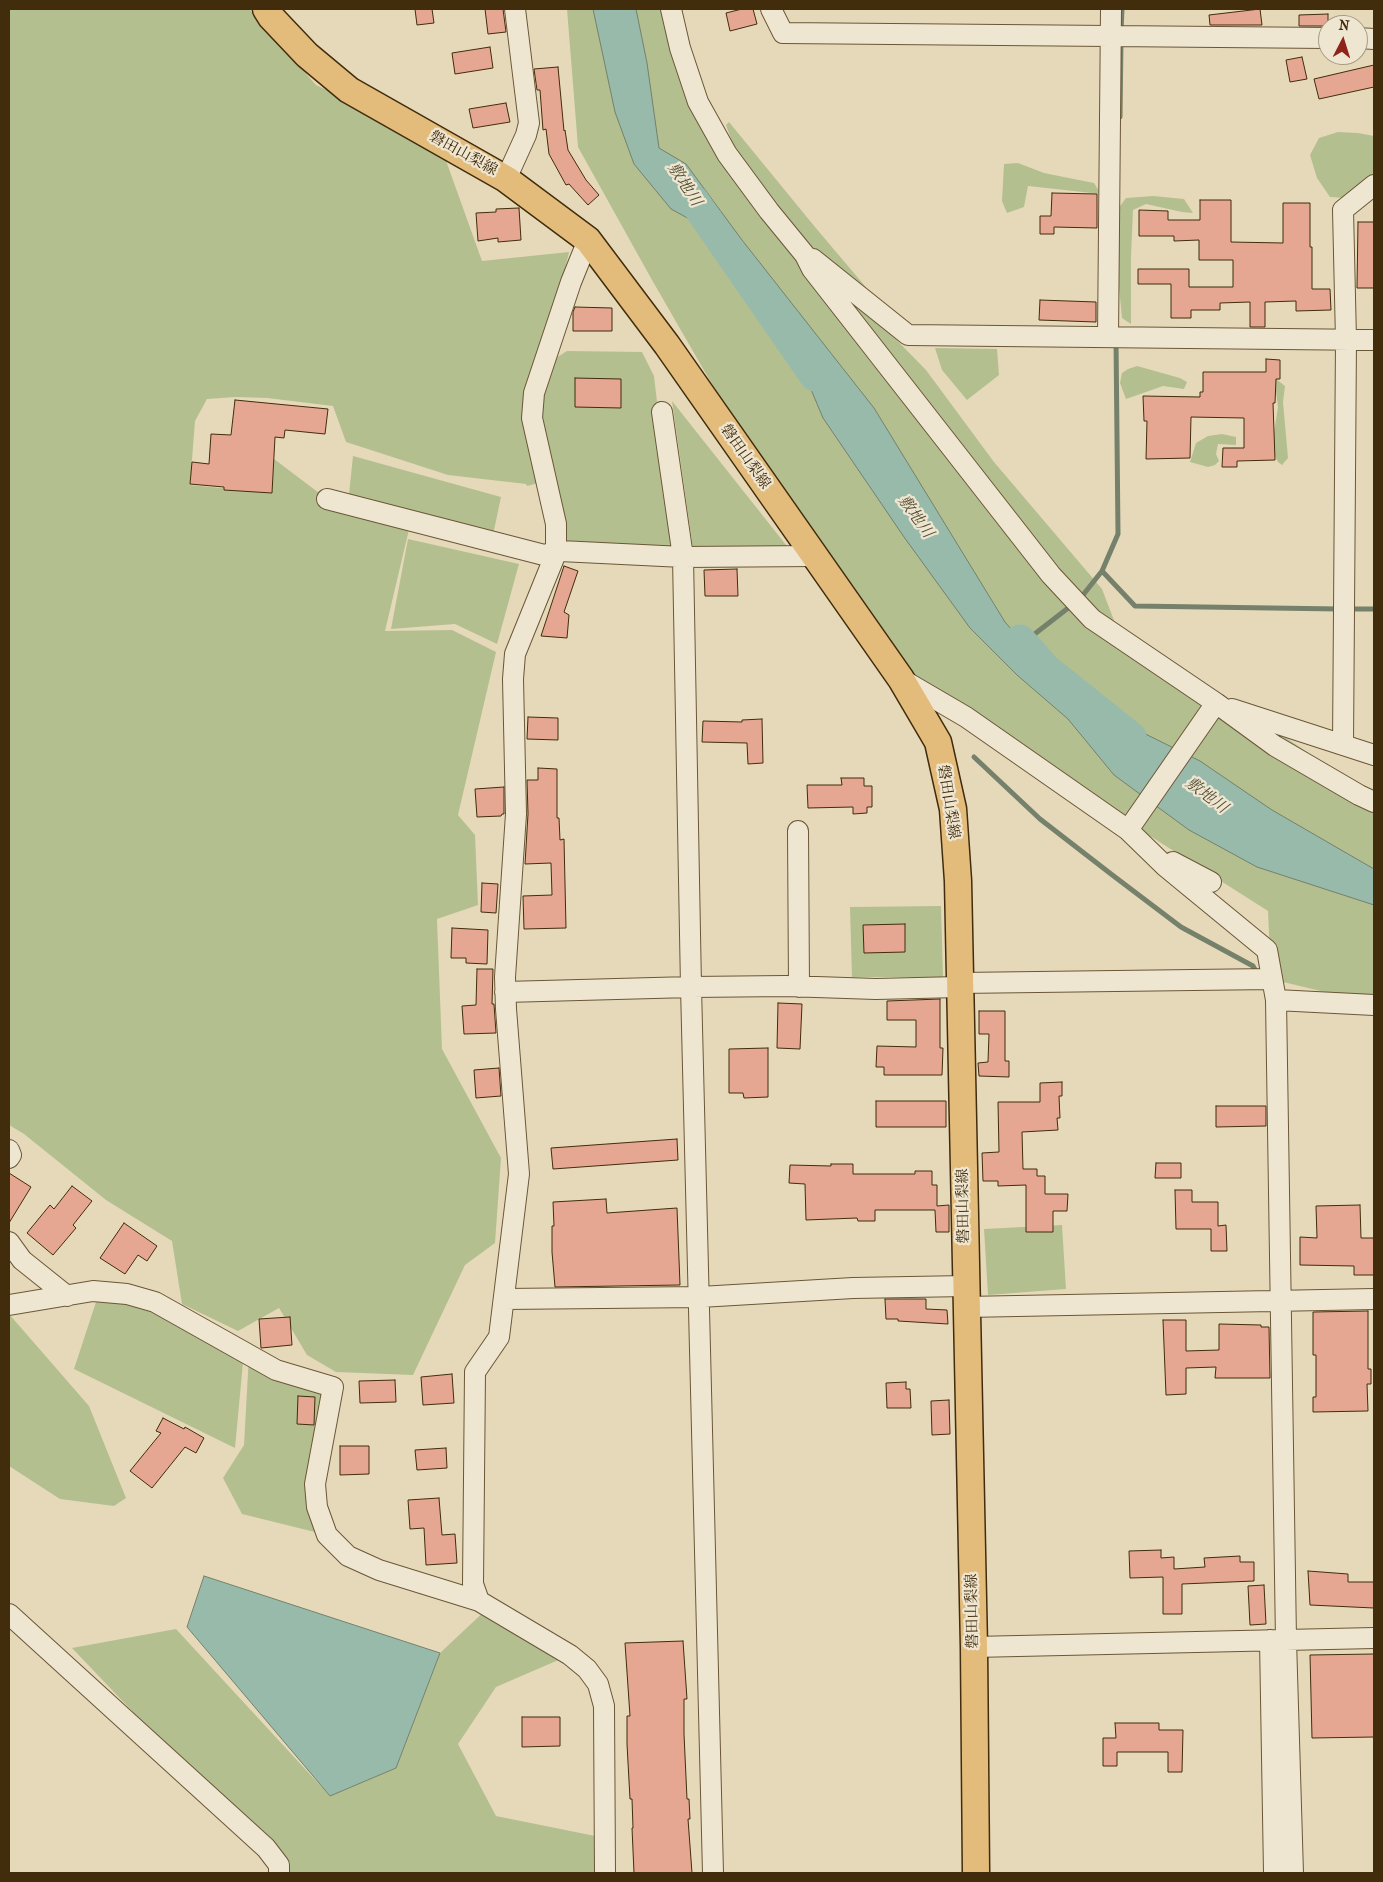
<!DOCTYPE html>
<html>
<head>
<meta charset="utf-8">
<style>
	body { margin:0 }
	#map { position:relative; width:1383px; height:1882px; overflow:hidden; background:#e6d9b9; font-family:"IM FELL French Canon",serif }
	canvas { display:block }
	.frame { position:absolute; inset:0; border:10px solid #412c0c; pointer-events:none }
	.north { position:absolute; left:1318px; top:15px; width:50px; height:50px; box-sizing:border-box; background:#efe6d2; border:1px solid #a99c83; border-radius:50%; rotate:5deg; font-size:14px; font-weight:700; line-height:20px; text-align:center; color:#412c0c }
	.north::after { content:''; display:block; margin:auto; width:18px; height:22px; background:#8f2418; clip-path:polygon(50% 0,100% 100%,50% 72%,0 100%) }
</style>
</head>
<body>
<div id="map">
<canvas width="1383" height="1882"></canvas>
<div class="frame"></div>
<div class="north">N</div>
</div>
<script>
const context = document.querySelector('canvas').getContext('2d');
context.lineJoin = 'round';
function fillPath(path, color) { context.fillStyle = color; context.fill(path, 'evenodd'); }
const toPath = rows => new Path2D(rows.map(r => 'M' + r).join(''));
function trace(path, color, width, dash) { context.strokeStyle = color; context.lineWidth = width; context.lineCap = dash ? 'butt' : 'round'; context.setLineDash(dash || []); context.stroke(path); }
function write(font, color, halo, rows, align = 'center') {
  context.font = font + ' "IM FELL French Canon","Noto Serif JP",serif'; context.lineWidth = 4.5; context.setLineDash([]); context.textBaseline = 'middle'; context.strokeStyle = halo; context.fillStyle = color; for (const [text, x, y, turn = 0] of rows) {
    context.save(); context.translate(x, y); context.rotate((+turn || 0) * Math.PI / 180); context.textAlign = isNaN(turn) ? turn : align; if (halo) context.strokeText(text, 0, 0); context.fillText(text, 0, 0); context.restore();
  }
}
fillPath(toPath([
	[9,9,249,9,316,85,439,141,482,261,569,252,542,367,567,351,642,352,654,376,674,548,560,551,546,481,527,486,526,484,448,475,346,442,333,406,267,398,236,397,207,399,195,421,190,485,272,493,274,459,327,499,348,504,353,456,501,497,493,535,411,521,385,631,452,630,496,652,458,815,475,835,478,905,437,919,442,1049,501,1158,495,1243,465,1265,413,1375,336,1372,307,1355,279,1308,238,1331,182,1304,172,1241,106,1200,24,1134,9,1125],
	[567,9,682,9,693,114,737,156,726,125,729,122,815,227,875,298,832,274,926,370,994,462,1102,589,1115,623,1374,797,1374,1004,1271,979,1268,911,916,687,789,518,652,280,578,147],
	[1338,132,1358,133,1374,136,1374,179,1345,198,1330,197,1317,178,1310,155,1319,138],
	[1018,163,1044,173,1094,183,1101,194,1028,186,1024,207,1007,213,1002,201,1004,164],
	[1153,196,1184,199,1193,213,1182,212,1146,204,1133,210,1131,257,1131,324,1122,318,1117,266,1118,209,1126,198],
	[935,348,997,349,999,375,967,400,942,370],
	[1137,366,1180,378,1187,382,1184,389,1163,386,1126,399,1120,383,1122,373,1128,369],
	[1257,376,1276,379,1285,386,1283,402,1288,458,1282,465,1278,462,1275,456,1273,439,1278,407,1276,391,1255,386],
	[672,401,790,550,693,549],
	[1222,434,1236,437,1236,445,1218,444,1216,454,1219,461,1215,465,1208,467,1190,462,1196,443,1208,436],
	[408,539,519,564,497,644,455,624,391,629],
	[941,906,943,977,852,977,850,907],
	[1062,1225,1066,1289,988,1295,984,1229],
	[127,1294,244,1352,235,1448,74,1369,96,1302],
	[9,1314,89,1406,126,1498,114,1506,60,1499,9,1466],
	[249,1355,332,1393,310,1485,327,1535,242,1514,223,1478,244,1445],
	[489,1607,570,1655,496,1687,458,1744,496,1816,605,1838,605,1873,278,1873,278,1864,72,1648,176,1629,330,1796,396,1768,440,1653]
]), '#b4bf90');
const water = toPath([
	[593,9,636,9,647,63,659,148,686,164,742,240,874,408,1005,622,1046,669,1099,711,1200,761,1272,810,1374,869,1374,905,1257,867,1189,830,1114,775,1068,719,1017,675,970,628,904,537,823,418,791,342,715,233,671,209,634,164,615,112,593,9],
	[204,1576,440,1653,396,1768,330,1796,187,1627,204,1576]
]);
fillPath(water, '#97baab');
trace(water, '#75816b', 1);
trace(toPath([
	[1121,32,1122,9],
	[1120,117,1121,40],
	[1102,571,1135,606,1339,609],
	[1079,600,1102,571,1118,534,1116,340],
	[1348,609,1374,609],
	[1023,643,1072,605],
	[974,757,1040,819,1111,874,1181,927,1253,966,1258,975]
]), '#75816b', 5);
trace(toPath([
	[694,201,815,376],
	[1020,640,1046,669,1131,737]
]), '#97baab', 31);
const building = toPath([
	[415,9,432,9,434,23,417,25,415,9],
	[485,9,503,9,506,32,488,34,485,9],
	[742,9,753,9,757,24,730,31,726,13,742,9],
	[1260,9,1262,25,1210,25,1209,15,1260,9],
	[1328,14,1328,26,1299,26,1299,15,1328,14],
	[490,47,493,68,455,74,452,53,490,47],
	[1302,57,1307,79,1290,82,1286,60,1302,57],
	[1374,65,1374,87,1319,99,1314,79,1374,65],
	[558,67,564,131,565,130,568,150,586,180,599,195,588,205,569,184,566,185,549,154,546,129,543,130,540,90,537,90,534,69,558,67],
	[506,103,510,122,473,128,469,109,506,103],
	[1052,193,1097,194,1097,228,1054,227,1054,234,1040,234,1040,216,1051,216,1052,193],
	[1200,200,1231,200,1231,242,1283,243,1283,203,1310,203,1310,247,1312,247,1312,289,1330,289,1331,310,1296,311,1296,301,1265,302,1265,327,1250,327,1250,302,1220,303,1220,310,1191,310,1191,318,1171,318,1171,284,1138,284,1138,269,1189,269,1189,287,1233,287,1233,260,1199,260,1199,240,1174,241,1174,236,1139,236,1139,210,1168,211,1168,220,1200,220,1200,200],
	[519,208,521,240,498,242,498,238,478,241,476,213,496,212,496,209,519,208],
	[1358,222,1374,222,1374,288,1357,288,1358,222],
	[1040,300,1096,302,1096,322,1039,320,1040,300],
	[575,307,612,308,612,331,573,331,573,312,575,307],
	[1266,359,1280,360,1280,379,1276,379,1275,403,1273,403,1275,460,1237,461,1237,467,1222,467,1223,448,1244,448,1244,418,1191,417,1190,458,1146,459,1147,421,1144,421,1143,396,1200,397,1200,392,1203,392,1203,372,1266,372,1266,359],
	[575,378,621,379,621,408,575,407,575,378],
	[235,400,328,409,325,434,285,430,284,438,275,437,272,493,224,490,224,487,190,484,192,462,209,464,211,434,231,435,235,400],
	[564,566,578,571,564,612,569,615,567,638,541,636,564,566],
	[737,569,738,596,705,596,704,570,737,569],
	[528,717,558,718,558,740,527,739,528,717],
	[762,719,763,763,748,764,747,743,702,742,703,721,742,722,742,720,762,719],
	[538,768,557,769,557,818,559,818,560,840,564,839,566,928,524,929,523,896,552,895,551,863,525,864,528,814,527,780,538,780,538,768],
	[841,778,864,778,864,786,872,786,872,807,867,807,867,813,853,814,853,807,808,808,807,785,842,785,841,778],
	[504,787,504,814,502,814,501,816,477,817,475,789,504,787],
	[482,883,498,884,496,913,481,912,482,883],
	[905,924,905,952,864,953,863,925,905,924],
	[452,928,488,930,487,964,466,963,466,958,451,958,452,928],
	[477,969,493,969,492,1004,494,1004,496,1033,464,1034,462,1006,476,1005,477,969],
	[940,999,940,1048,943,1048,942,1075,884,1075,884,1067,876,1067,877,1046,916,1047,916,1020,887,1020,887,1001,940,999],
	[778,1003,802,1004,800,1049,777,1048,778,1003],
	[979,1011,1005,1011,1005,1061,1009,1061,1009,1077,979,1076,978,1063,988,1062,989,1034,979,1034,979,1011],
	[768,1048,768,1097,744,1098,743,1093,729,1093,729,1049,768,1048],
	[499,1068,501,1096,476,1098,474,1070,499,1068],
	[1062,1082,1062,1096,1059,1096,1060,1118,1057,1118,1058,1130,1022,1132,1023,1169,1037,1169,1037,1176,1045,1176,1045,1194,1068,1194,1067,1211,1053,1211,1053,1232,1026,1232,1026,1185,998,1186,998,1181,983,1181,982,1153,999,1152,998,1102,1040,1102,1040,1083,1062,1082],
	[876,1101,946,1101,946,1127,876,1127,876,1101],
	[1216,1106,1266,1106,1266,1126,1216,1127,1216,1106],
	[677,1139,678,1160,553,1169,551,1148,677,1139],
	[1156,1163,1181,1163,1181,1178,1155,1178,1156,1163],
	[831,1164,853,1164,853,1174,915,1174,915,1171,932,1171,932,1185,937,1185,937,1206,949,1205,949,1232,936,1232,935,1210,875,1210,875,1221,858,1221,857,1218,806,1220,805,1184,789,1183,790,1165,831,1166,831,1164],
	[9,1173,31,1187,9,1223,9,1173],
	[72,1186,92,1201,73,1225,76,1228,53,1255,27,1233,50,1205,54,1209,72,1186],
	[1175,1190,1192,1190,1192,1202,1218,1202,1218,1226,1226,1225,1227,1251,1211,1251,1211,1229,1176,1229,1175,1190],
	[606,1199,607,1213,677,1208,680,1285,555,1287,552,1252,552,1226,554,1226,553,1202,606,1199],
	[1360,1205,1361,1238,1374,1238,1374,1275,1354,1275,1354,1266,1300,1265,1300,1237,1317,1238,1316,1206,1360,1205],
	[124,1223,157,1246,147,1261,138,1255,125,1274,100,1258,124,1223],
	[885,1299,926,1299,926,1309,947,1310,948,1324,898,1321,898,1319,886,1319,885,1299],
	[1368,1311,1368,1369,1371,1369,1371,1384,1367,1384,1368,1411,1313,1412,1313,1397,1316,1397,1316,1355,1313,1355,1313,1312,1368,1311],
	[290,1317,292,1345,261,1348,259,1319,290,1317],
	[1163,1320,1186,1320,1186,1351,1219,1350,1219,1324,1261,1325,1261,1327,1269,1327,1270,1378,1215,1378,1216,1367,1186,1368,1186,1394,1166,1395,1163,1320],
	[452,1374,454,1403,423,1405,421,1377,452,1374],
	[395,1380,396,1402,360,1403,359,1381,395,1380],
	[906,1382,906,1389,910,1389,911,1408,887,1408,886,1383,906,1382],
	[298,1396,315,1397,314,1425,297,1424,298,1396],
	[949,1400,950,1434,932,1435,931,1401,949,1400],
	[163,1418,184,1429,185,1427,204,1438,196,1453,185,1447,152,1488,130,1471,161,1433,156,1431,163,1418],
	[340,1446,369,1446,369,1474,340,1475,340,1446],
	[446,1448,447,1468,417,1470,415,1450,446,1448],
	[439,1498,442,1535,455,1534,457,1563,426,1565,424,1528,410,1529,408,1500,439,1498],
	[1161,1550,1161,1558,1174,1557,1174,1569,1205,1567,1204,1558,1240,1556,1240,1562,1254,1562,1254,1581,1182,1584,1182,1614,1163,1614,1163,1577,1130,1578,1129,1551,1161,1550],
	[1308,1571,1348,1574,1348,1582,1374,1582,1374,1608,1310,1605,1308,1571],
	[1264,1585,1266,1624,1250,1625,1248,1586,1264,1585],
	[683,1641,687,1699,684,1699,684,1734,687,1799,689,1799,690,1819,688,1819,692,1873,634,1873,632,1828,633,1828,632,1799,630,1799,627,1744,627,1716,630,1716,625,1643,683,1641],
	[1374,1654,1374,1737,1312,1738,1310,1655,1374,1654],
	[522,1717,560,1717,560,1746,522,1747,522,1717],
	[1115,1723,1159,1723,1159,1730,1183,1730,1182,1772,1168,1772,1168,1752,1117,1752,1117,1766,1103,1766,1103,1738,1116,1738,1115,1723]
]);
fillPath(building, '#e5a692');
trace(building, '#412c0c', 1);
const minor = toPath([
	[671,9,680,48,698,102,727,154,769,211,805,255,812,269,1051,575,1092,619,1216,703,1275,746,1359,795,1374,802],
	[771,9,783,33,1328,38],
	[1358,38,1374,39],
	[506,179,526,135,529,123,515,9],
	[588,240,571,282,534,393,532,418,556,524,556,553,515,654,513,679,516,814,505,977,506,1009,519,1174,499,1337,475,1372,473,1584,479,1601,570,1655,587,1669,598,1684,604,1706,605,1873],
	[813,259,908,335,1374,340],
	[1108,337,1111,9],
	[662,412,683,557,691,987,713,1873],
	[327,499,544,555,560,551,683,557,815,556],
	[901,679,966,717,1128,830,1166,867,1267,950,1276,1000,1286,1640,1293,1873],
	[1232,709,1374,755],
	[1343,744,1346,340,1343,210,1374,185],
	[1128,830,1216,703],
	[798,831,799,987],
	[1173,862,1211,882],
	[959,983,1271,979],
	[505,992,691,987,786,986,876,989,959,987],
	[1276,1000,1374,1005],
	[9,1150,11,1155,9,1158],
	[9,1242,22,1260,67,1296],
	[504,1299,700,1297,853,1288,966,1286],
	[9,1305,93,1291,127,1294,155,1302,276,1370,333,1387,315,1484,317,1507,327,1535,348,1556,379,1570,479,1601],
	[966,1307,1374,1299],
	[9,1614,266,1848,279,1865,279,1873],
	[1270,1640,1274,1873],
	[974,1647,1374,1638]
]);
const major = toPath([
	[266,9,271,17,307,55,349,90,506,179,588,240,667,345,901,679,938,742,953,809,958,881,974,1647,976,1873]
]);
trace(minor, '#6a5737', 22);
trace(major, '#412c0c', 29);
trace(minor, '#efe6d2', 20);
trace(major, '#e3bc7c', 26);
write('15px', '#412c0c', '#efe6d2', [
	["磐田山梨線",463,154,29],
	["磐田山梨線",745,457,55],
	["磐田山梨線",948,802,81],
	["磐田山梨線",964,1206,-91],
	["磐田山梨線",973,1611,-91]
]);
write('italic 16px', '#565034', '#efe6d2', [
	["敷地川",684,185,57],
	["敷地川",915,517,54],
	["敷地川",1206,796,37]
]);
</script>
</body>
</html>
